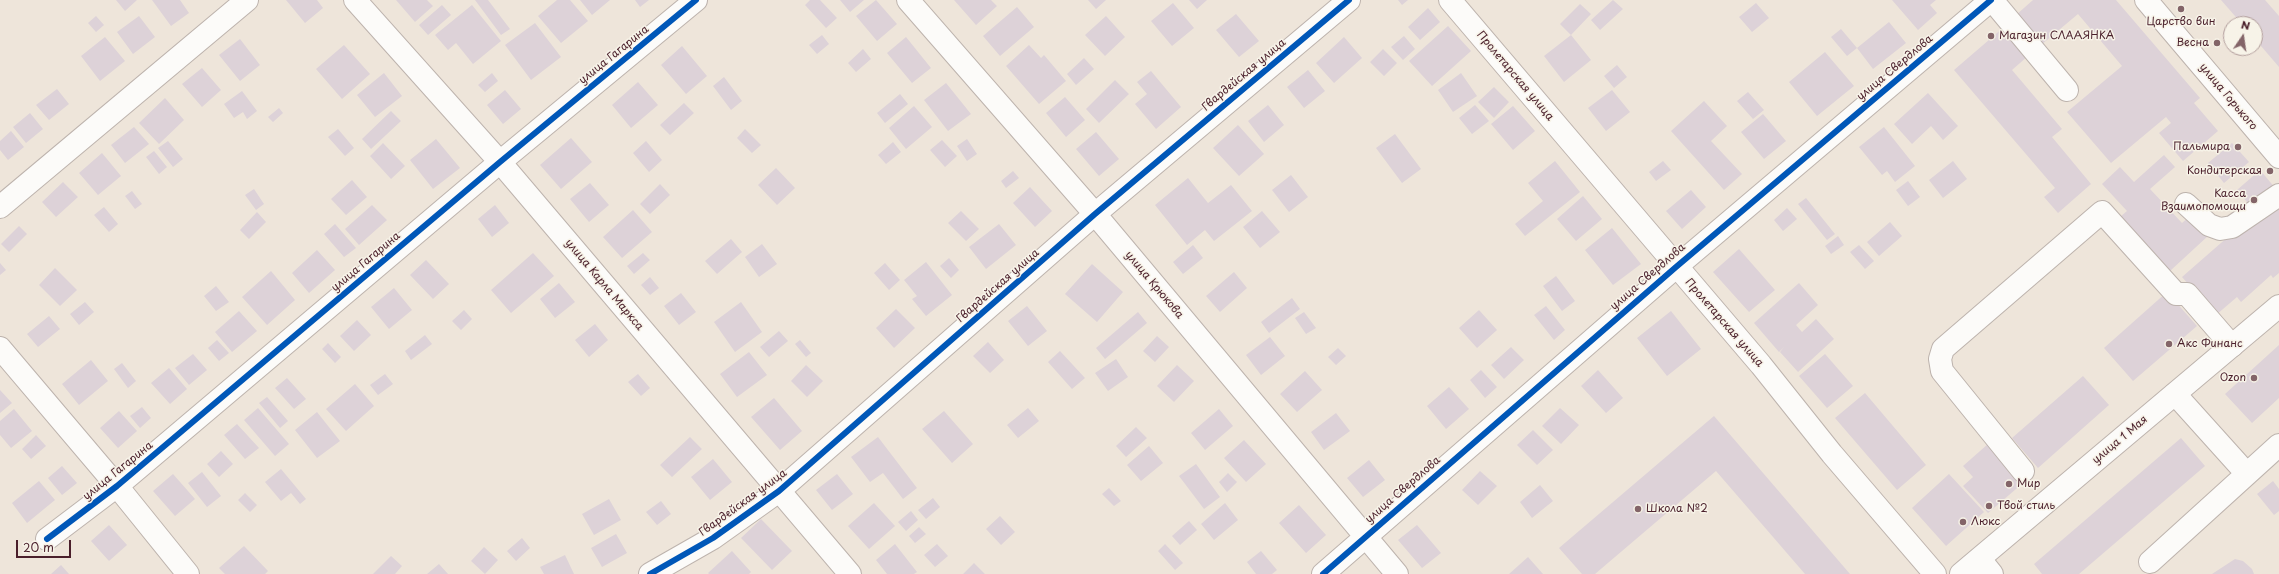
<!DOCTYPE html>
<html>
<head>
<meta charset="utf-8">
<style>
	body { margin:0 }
	#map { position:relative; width:2279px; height:574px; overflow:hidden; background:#eee5da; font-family:"Playpen Sans",sans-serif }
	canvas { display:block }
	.north { position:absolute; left:2223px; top:16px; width:40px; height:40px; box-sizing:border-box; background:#f7f3e8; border:1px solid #b29e9c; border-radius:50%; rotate:13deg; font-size:11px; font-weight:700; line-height:16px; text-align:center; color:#4a1f2b }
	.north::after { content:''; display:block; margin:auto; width:14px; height:18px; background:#836468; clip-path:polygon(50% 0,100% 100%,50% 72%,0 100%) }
	.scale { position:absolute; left:16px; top:540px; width:55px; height:18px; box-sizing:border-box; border:2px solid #4a1f2b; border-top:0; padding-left:5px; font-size:12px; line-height:14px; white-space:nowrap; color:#4a1f2b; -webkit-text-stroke:3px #f7f3e8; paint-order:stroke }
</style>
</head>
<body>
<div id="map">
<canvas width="2279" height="574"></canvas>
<div class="north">N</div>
<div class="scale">20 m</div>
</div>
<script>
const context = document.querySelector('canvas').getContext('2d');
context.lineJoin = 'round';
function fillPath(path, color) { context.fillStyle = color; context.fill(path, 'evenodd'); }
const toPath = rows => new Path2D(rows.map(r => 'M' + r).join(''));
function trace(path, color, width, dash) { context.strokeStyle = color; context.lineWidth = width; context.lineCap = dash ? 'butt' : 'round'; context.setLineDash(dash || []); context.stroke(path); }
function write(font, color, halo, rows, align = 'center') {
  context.font = font + ' "Playpen Sans",sans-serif'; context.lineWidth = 3; context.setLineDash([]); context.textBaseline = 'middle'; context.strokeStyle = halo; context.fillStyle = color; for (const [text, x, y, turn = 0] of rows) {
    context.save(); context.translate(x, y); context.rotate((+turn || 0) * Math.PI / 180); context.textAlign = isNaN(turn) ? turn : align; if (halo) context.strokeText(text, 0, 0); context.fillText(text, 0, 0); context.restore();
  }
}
fillPath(toPath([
	[116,0,137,0,125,11],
	[152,0,180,0,189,13,171,26],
	[286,0,317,0,323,8,305,23],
	[396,0,427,0,433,6,415,22],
	[475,0,488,0,510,29,501,35],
	[557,0,570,0,588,21,561,43,538,16],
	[580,0,610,0,592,15],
	[635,0,649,0,640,7],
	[810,0,820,0,837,18,826,28,805,5],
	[840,0,864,0,850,12],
	[876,0,897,24,877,41,856,16],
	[954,0,991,0,997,6,976,25],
	[1088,0,1106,0,1096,9],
	[1189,0,1207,0,1197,9],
	[1398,0,1408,0,1402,5],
	[1613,0,1623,9,1600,30,1591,20],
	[1892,0,1936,0,1930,5,1937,13,1918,30],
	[2033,0,2116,0,2200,98,2194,103,2218,131,2183,161,2159,133,2171,123,2166,117,2111,163,2067,112,2122,66,2078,14,2041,45,2016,15],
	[2221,0,2265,0,2279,16,2279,67,2255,39,2255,24,2242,24],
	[1173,3,1194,28,1172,46,1151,21],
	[1756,3,1769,18,1752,32,1739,17],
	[1580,4,1591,14,1571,35,1560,24],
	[442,5,451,15,428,35,419,25],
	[472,5,501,41,473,64,456,43,448,50,435,35],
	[1017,7,1034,27,1000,56,983,36],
	[1428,8,1440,22,1420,40,1408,27],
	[1236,14,1259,41,1239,57,1216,30],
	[96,16,104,25,96,32,88,23],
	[139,16,155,37,133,54,117,32],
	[1106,16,1125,37,1105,56,1085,35],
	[1889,22,1906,43,1873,69,1857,48,1847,56,1831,37,1841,29,1857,48],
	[535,23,561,57,531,80,505,45],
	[1448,26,1471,51,1432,86,1409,61],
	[2004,27,2028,56,2012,70,2062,129,2052,137,2091,184,2058,213,2044,197,2055,188,1954,70],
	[822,35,829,44,817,54,809,45],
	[1571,35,1591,60,1564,82,1544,56],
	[1404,36,1415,49,1403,60,1391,47],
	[105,37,125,61,100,81,81,56],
	[906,37,931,68,912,83,887,53],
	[1344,37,1362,58,1334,83,1316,63],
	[240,39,260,65,240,81,219,55],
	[344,45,370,74,342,99,316,69],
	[1029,45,1041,58,1044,55,1066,81,1039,104,1006,66],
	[682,46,707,76,686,94,661,65],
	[863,49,871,59,856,72,848,63],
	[1383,49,1397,63,1384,76,1370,62],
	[1825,52,1854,86,1817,116,1789,82],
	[1084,58,1094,69,1076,85,1067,74],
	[1617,65,1627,77,1614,88,1604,76],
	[202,68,221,90,202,107,182,84],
	[1308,70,1325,91,1304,108,1287,87],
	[1151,71,1181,107,1156,129,1135,104,1147,94,1137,82],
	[384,73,402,96,375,117,357,95],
	[492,73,498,81,485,92,478,85],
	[1461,73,1477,96,1453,112,1438,90],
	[724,77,742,101,731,110,713,86],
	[1115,80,1129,94,1099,123,1086,109],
	[638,82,658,105,631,128,612,105],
	[946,83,971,114,948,131,924,100],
	[1494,87,1509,102,1494,118,1478,102],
	[57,89,69,104,49,120,36,105],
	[505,90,521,109,503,124,487,105],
	[1612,90,1630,112,1606,131,1588,108],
	[242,91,257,111,247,119,243,112,234,118,224,104],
	[1748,92,1764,110,1753,119,1737,101],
	[1928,93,1958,126,1943,140,1931,126,1912,144,1894,124],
	[900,94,908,104,885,123,877,113],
	[1065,97,1085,120,1066,137,1046,113],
	[165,98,184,120,159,144,139,123],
	[1704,101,1727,126,1711,141,1742,174,1724,190,1671,131],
	[684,103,694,113,670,135,660,125],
	[1268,105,1284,125,1264,142,1248,121],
	[1475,105,1489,121,1472,134,1459,118],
	[914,106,932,127,906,149,889,128],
	[1513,106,1535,131,1513,150,1491,124],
	[279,108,283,113,273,122,268,117],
	[391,111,401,121,371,149,362,139],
	[30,113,43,129,26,143,13,127],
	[1763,114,1786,141,1764,159,1741,132],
	[1238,125,1264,154,1239,176,1213,148],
	[134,127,149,144,125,163,111,145],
	[1884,127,1915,166,1895,182,1887,171,1882,175,1859,147],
	[338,129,354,148,345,156,328,137],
	[745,129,761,145,752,153,737,138],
	[11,131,24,147,8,160,0,150,0,141],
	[1096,132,1119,159,1099,176,1076,149],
	[1395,134,1421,169,1402,183,1376,148],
	[571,138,592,162,561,189,540,165],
	[436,139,460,168,433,189,410,160],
	[967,139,977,154,967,161,957,146],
	[942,140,957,156,945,167,930,150],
	[168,141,183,159,173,167,158,148],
	[646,141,662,160,649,172,633,153],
	[893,142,901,152,886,164,878,155],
	[383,143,405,166,391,179,370,156],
	[2232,143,2249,162,2224,183,2208,163],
	[154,151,167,167,159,174,146,157],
	[102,153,121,176,98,195,79,173],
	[2164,155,2175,167,2150,189,2182,223,2190,216,2208,236,2170,271,2120,217,2127,211,2102,184,2120,167,2134,182],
	[1555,161,1580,192,1525,236,1515,224,1543,201,1528,183],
	[1663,161,1671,170,1656,181,1649,172],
	[1953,161,1967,179,1943,198,1929,180],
	[776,168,795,188,777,205,758,185],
	[2260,170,2276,189,2252,208,2237,190],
	[1013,171,1019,178,1006,188,1001,181],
	[1291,175,1308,197,1289,212,1272,190],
	[1188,178,1208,203,1231,185,1252,211,1214,241,1205,230,1187,245,1155,205],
	[352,180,367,197,346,215,331,199],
	[1908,181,1920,197,1908,206,1896,190],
	[63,182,78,197,56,217,42,202],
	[590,183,609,205,589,222,570,199],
	[660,184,670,195,650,214,640,204],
	[1030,187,1052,211,1035,227,1013,203],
	[254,189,264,204,256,210,245,195],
	[1691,190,1706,207,1682,229,1666,211],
	[132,191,142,204,135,209,125,196],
	[1583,196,1602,219,1576,241,1557,219],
	[1806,198,1835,234,1827,240,1798,204],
	[372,205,387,220,359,245,345,229],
	[495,205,509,223,492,237,478,219],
	[104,207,118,224,109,232,94,215],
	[2279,207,2279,273,2273,278,2271,275,2241,302,2237,297,2216,315,2182,277,2261,208,2268,216],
	[1787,208,1797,219,1783,231,1774,220],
	[633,210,652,232,622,258,603,237],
	[961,211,979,229,966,241,948,223],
	[1262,211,1280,232,1260,248,1243,227],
	[257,212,266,222,249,239,240,230],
	[1890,222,1902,236,1879,256,1867,242],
	[335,224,356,248,344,257,324,234],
	[999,224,1016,245,986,269,969,247],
	[19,226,27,234,9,252,1,244],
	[1612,228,1641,264,1613,285,1585,250],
	[1838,236,1844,245,1831,254,1825,246],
	[731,239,742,252,717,274,705,261],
	[762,244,777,264,759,277,745,257],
	[1193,245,1203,258,1183,274,1173,262],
	[1859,245,1874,261,1865,269,1850,252],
	[1739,249,1775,290,1749,312,1713,272],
	[317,250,335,270,309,293,292,273],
	[533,253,554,276,511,313,491,290],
	[643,253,650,260,634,274,627,266],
	[949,258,959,270,951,278,940,266],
	[426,260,449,284,433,299,410,275],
	[926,262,952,295,926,316,912,299,917,296,904,280],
	[0,263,6,270,0,275],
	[885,263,900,280,889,290,874,273],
	[1092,264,1123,292,1097,322,1065,294],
	[55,268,77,290,60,306,39,285],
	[271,271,295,300,267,325,242,297],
	[1234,272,1247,288,1220,312,1206,296],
	[1556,276,1575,301,1562,311,1543,286],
	[650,277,659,288,650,295,641,285],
	[559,283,575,302,555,318,540,299],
	[1799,283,1818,305,1796,325,1802,332,1816,319,1834,339,1798,372,1780,352,1784,347,1779,352,1754,323],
	[216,286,229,302,216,311,204,296],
	[394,288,412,310,389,329,371,307],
	[2167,292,2197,326,2133,381,2104,348],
	[681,293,696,312,679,325,664,306],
	[1292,298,1300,309,1269,333,1261,322],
	[85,302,94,312,79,325,70,314],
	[741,302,762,332,735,352,714,322],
	[1027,306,1047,331,1028,346,1008,321],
	[1546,306,1565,330,1554,340,1534,315],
	[896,309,915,328,894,348,876,328],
	[464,310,472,319,461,330,452,321],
	[1479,310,1497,330,1477,348,1459,328],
	[239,311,257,331,232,352,215,332],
	[1671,311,1701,349,1667,376,1637,338],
	[1138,312,1147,323,1105,359,1096,348],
	[1304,312,1316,328,1306,334,1295,318],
	[49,316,60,329,38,347,27,334],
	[357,320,371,335,354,351,340,336],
	[595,324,608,340,589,357,575,340],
	[779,331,788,341,769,357,760,347],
	[425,335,432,344,411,360,405,351],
	[1157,336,1169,347,1155,362,1143,351],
	[1270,337,1285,356,1261,375,1246,355],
	[217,340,229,353,219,361,208,348],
	[800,340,811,353,806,357,795,344],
	[988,342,1004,360,990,373,973,356],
	[328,343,341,357,335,363,322,349],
	[2279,345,2279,398,2252,423,2225,394],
	[1511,347,1524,360,1504,379,1491,365],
	[1338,348,1346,356,1336,365,1328,357],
	[1060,351,1085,378,1072,389,1048,362],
	[749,352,767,375,737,397,720,374],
	[193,354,207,370,189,385,175,368],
	[1825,354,1853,386,1827,408,1799,376],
	[1116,359,1128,377,1108,391,1095,373],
	[91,360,108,381,79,405,62,384],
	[122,363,136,381,128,388,114,369],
	[806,365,823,381,807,397,791,381],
	[1177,365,1194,381,1174,402,1157,386],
	[169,368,187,389,170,404,151,383],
	[1481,370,1497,387,1485,398,1470,380],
	[1598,370,1623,398,1606,413,1581,386],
	[1305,371,1322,390,1297,412,1280,394],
	[385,374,393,384,378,395,370,385],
	[638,374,650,388,641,396,628,382],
	[2083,376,2109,405,2038,468,2012,438],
	[287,378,306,399,294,409,275,388],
	[355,384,374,406,346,431,326,409],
	[1449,387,1469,409,1446,429,1427,406],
	[0,390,12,403,0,413],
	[1865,393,1926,465,1897,490,1835,418],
	[267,397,288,421,280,428,259,403],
	[774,398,802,431,780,450,751,417],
	[142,407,151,418,140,428,130,416],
	[258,408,289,444,275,456,244,420],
	[1028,408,1039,421,1018,438,1007,425],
	[1560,408,1579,425,1561,444,1542,426],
	[14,409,32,431,11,448,0,435,0,421],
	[1219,409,1233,426,1205,450,1191,433],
	[119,411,137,431,118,448,100,428],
	[944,411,973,444,952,463,922,429],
	[317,412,340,441,317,458,295,430],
	[1336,413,1350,431,1324,450,1311,432],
	[1714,416,1850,574,1805,574,1716,471,1595,574,1582,574,1559,548],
	[237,424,259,448,245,459,224,435],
	[1136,427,1147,438,1126,457,1116,446],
	[1533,430,1553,450,1537,465,1517,445],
	[36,435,46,446,31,459,22,449],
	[690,437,702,449,672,477,660,465],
	[878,437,917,488,903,499,883,473,870,482,851,457],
	[2181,438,2205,466,2079,574,2042,574,2034,564],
	[1244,440,1266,464,1246,482,1224,458],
	[1988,444,2023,483,1988,513,1963,486,1973,477,1963,466],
	[1149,446,1163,463,1141,481,1127,465],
	[221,451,233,464,219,477,207,464],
	[713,459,732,482,710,500,691,477],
	[1369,460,1385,480,1363,497,1347,478],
	[1196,464,1220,497,1204,509,1179,476],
	[62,466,77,483,62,495,48,478],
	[281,469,306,499,300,504,291,493,281,501,265,482],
	[1480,471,1497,486,1478,505,1462,490],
	[202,472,221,496,207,507,188,483],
	[1228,473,1237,482,1227,492,1219,482],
	[173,474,195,499,175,516,153,491],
	[837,474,853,494,832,510,816,490],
	[1949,474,1984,512,1946,546,1912,508],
	[39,481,55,500,27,523,12,503],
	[2273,481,2279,489,2279,511,2274,515,2257,494],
	[1540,485,1553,501,1532,518,1520,502],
	[1109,488,1121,501,1114,506,1102,494],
	[245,493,257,505,250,512,238,500],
	[933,498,940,507,926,519,918,510],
	[609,499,621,520,594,535,582,514],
	[661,501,671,514,657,525,646,512],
	[874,503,895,526,869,549,848,526],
	[1225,503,1238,520,1214,540,1201,524],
	[1299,505,1326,535,1306,553,1279,523],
	[911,511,918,520,906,531,898,522],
	[1000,516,1015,532,1001,545,986,529],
	[761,519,792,551,772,570,741,538],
	[1189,521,1197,530,1180,545,1172,536],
	[109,525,127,545,109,561,91,541],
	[1417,525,1441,553,1422,568,1398,540],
	[919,527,926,534,915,543,909,536],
	[616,534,627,553,602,567,591,548],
	[522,538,530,548,516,561,507,551],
	[895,544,917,572,914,574,887,574,876,560],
	[937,544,948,556,935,567,924,555],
	[1165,544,1183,563,1175,570,1158,551],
	[244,546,268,571,265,574,225,574,219,568],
	[484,547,498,560,485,574,471,561],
	[732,551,751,572,749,574,709,574,708,573],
	[1261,551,1277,570,1272,574,1256,574,1247,562],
	[565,555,574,574,544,574,540,567],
	[391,556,402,566,395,574,373,574],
	[1528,557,1543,574,1509,574],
	[2235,559,2243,561,2252,569,2254,574,2212,574],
	[974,563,985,574,963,574],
	[439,564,448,574,427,574],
	[61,565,69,574,51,574]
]), '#ddd2d8');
const minor = toPath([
	[355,0,500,162,850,574],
	[908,0,1095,214,1397,574],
	[1992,0,2067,90],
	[2146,0,2279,157],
	[2186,204,2209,225,2220,229,2232,227,2279,195],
	[0,207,247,0],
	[0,348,117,486,188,574],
	[2175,394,2247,474],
	[2023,471,1942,371,1940,359,1943,349,2102,212,2176,294,2187,294,2232,346],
	[47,539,117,486,500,162,696,0],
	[1980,559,1992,574],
	[2150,562,2279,445],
	[650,574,713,538,779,491,1095,214,1349,0],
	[1323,574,1676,267,1991,0]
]);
const major = toPath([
	[1450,0,1761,365,1832,454,1935,574],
	[1961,574,2279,306]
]);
trace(minor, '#bdb3ad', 24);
trace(major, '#bdb3ad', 24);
trace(minor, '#fcfbf9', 22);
trace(major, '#fcfbf9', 22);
trace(toPath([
	[47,539,117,486,500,162,696,0],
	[650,574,713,538,779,491,1095,214,1349,0],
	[1323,574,1676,267,1991,0]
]), '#0057b8', 6);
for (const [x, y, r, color] of [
	[2181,9,4,"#836468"],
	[1991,36,4,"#836468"],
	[2217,43,4,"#836468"],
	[2238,147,4,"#836468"],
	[2270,171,4,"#836468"],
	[2254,200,4,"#836468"],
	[2169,344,4,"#836468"],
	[2254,378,4,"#836468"],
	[2009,484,4,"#836468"],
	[1989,506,4,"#836468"],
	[1638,509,4,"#836468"],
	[1963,522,4,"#836468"]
]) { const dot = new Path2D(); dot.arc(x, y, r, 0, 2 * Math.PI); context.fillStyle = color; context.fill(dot); trace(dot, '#f7f3e8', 1.5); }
write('11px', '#4a1f2b', '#f7f3e8', [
	["Царство вин",2181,22,"center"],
	["Магазин СЛААЯНКА",1999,36],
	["Весна",2209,43,"right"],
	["Пальмира",2230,147,"right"],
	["Кондитерская",2262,171,"right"],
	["Касса",2246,194,"right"],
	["Взаимопомощи",2246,207,"right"],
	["Акс Финанс",2177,344],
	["Ozon",2246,378,"right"],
	["Мир",2017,484],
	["Твой стиль",1997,506],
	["Школа №2",1646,509],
	["Люкс",1971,522]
], 'left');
write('11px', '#4a1f2b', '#f7f3e8', [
	["улица Гагарина",614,55,-39],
	["улица Свердлова",1895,68,-40],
	["Гвардейская улица",1244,75,-40],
	["Пролетарская улица",1515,76,50],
	["улица Горького",2228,97,50],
	["улица Гагарина",366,262,-40],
	["улица Свердлова",1648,277,-41],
	["улица Карла Маркса",604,285,50],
	["улица Крюкова",1154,285,50],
	["Гвардейская улица",998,286,-41],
	["Пролетарская улица",1724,323,49],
	["улица 1 Мая",2120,440,-40],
	["улица Гагарина",118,471,-39],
	["улица Свердлова",1403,490,-41],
	["Гвардейская улица",743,503,-36]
]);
</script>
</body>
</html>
